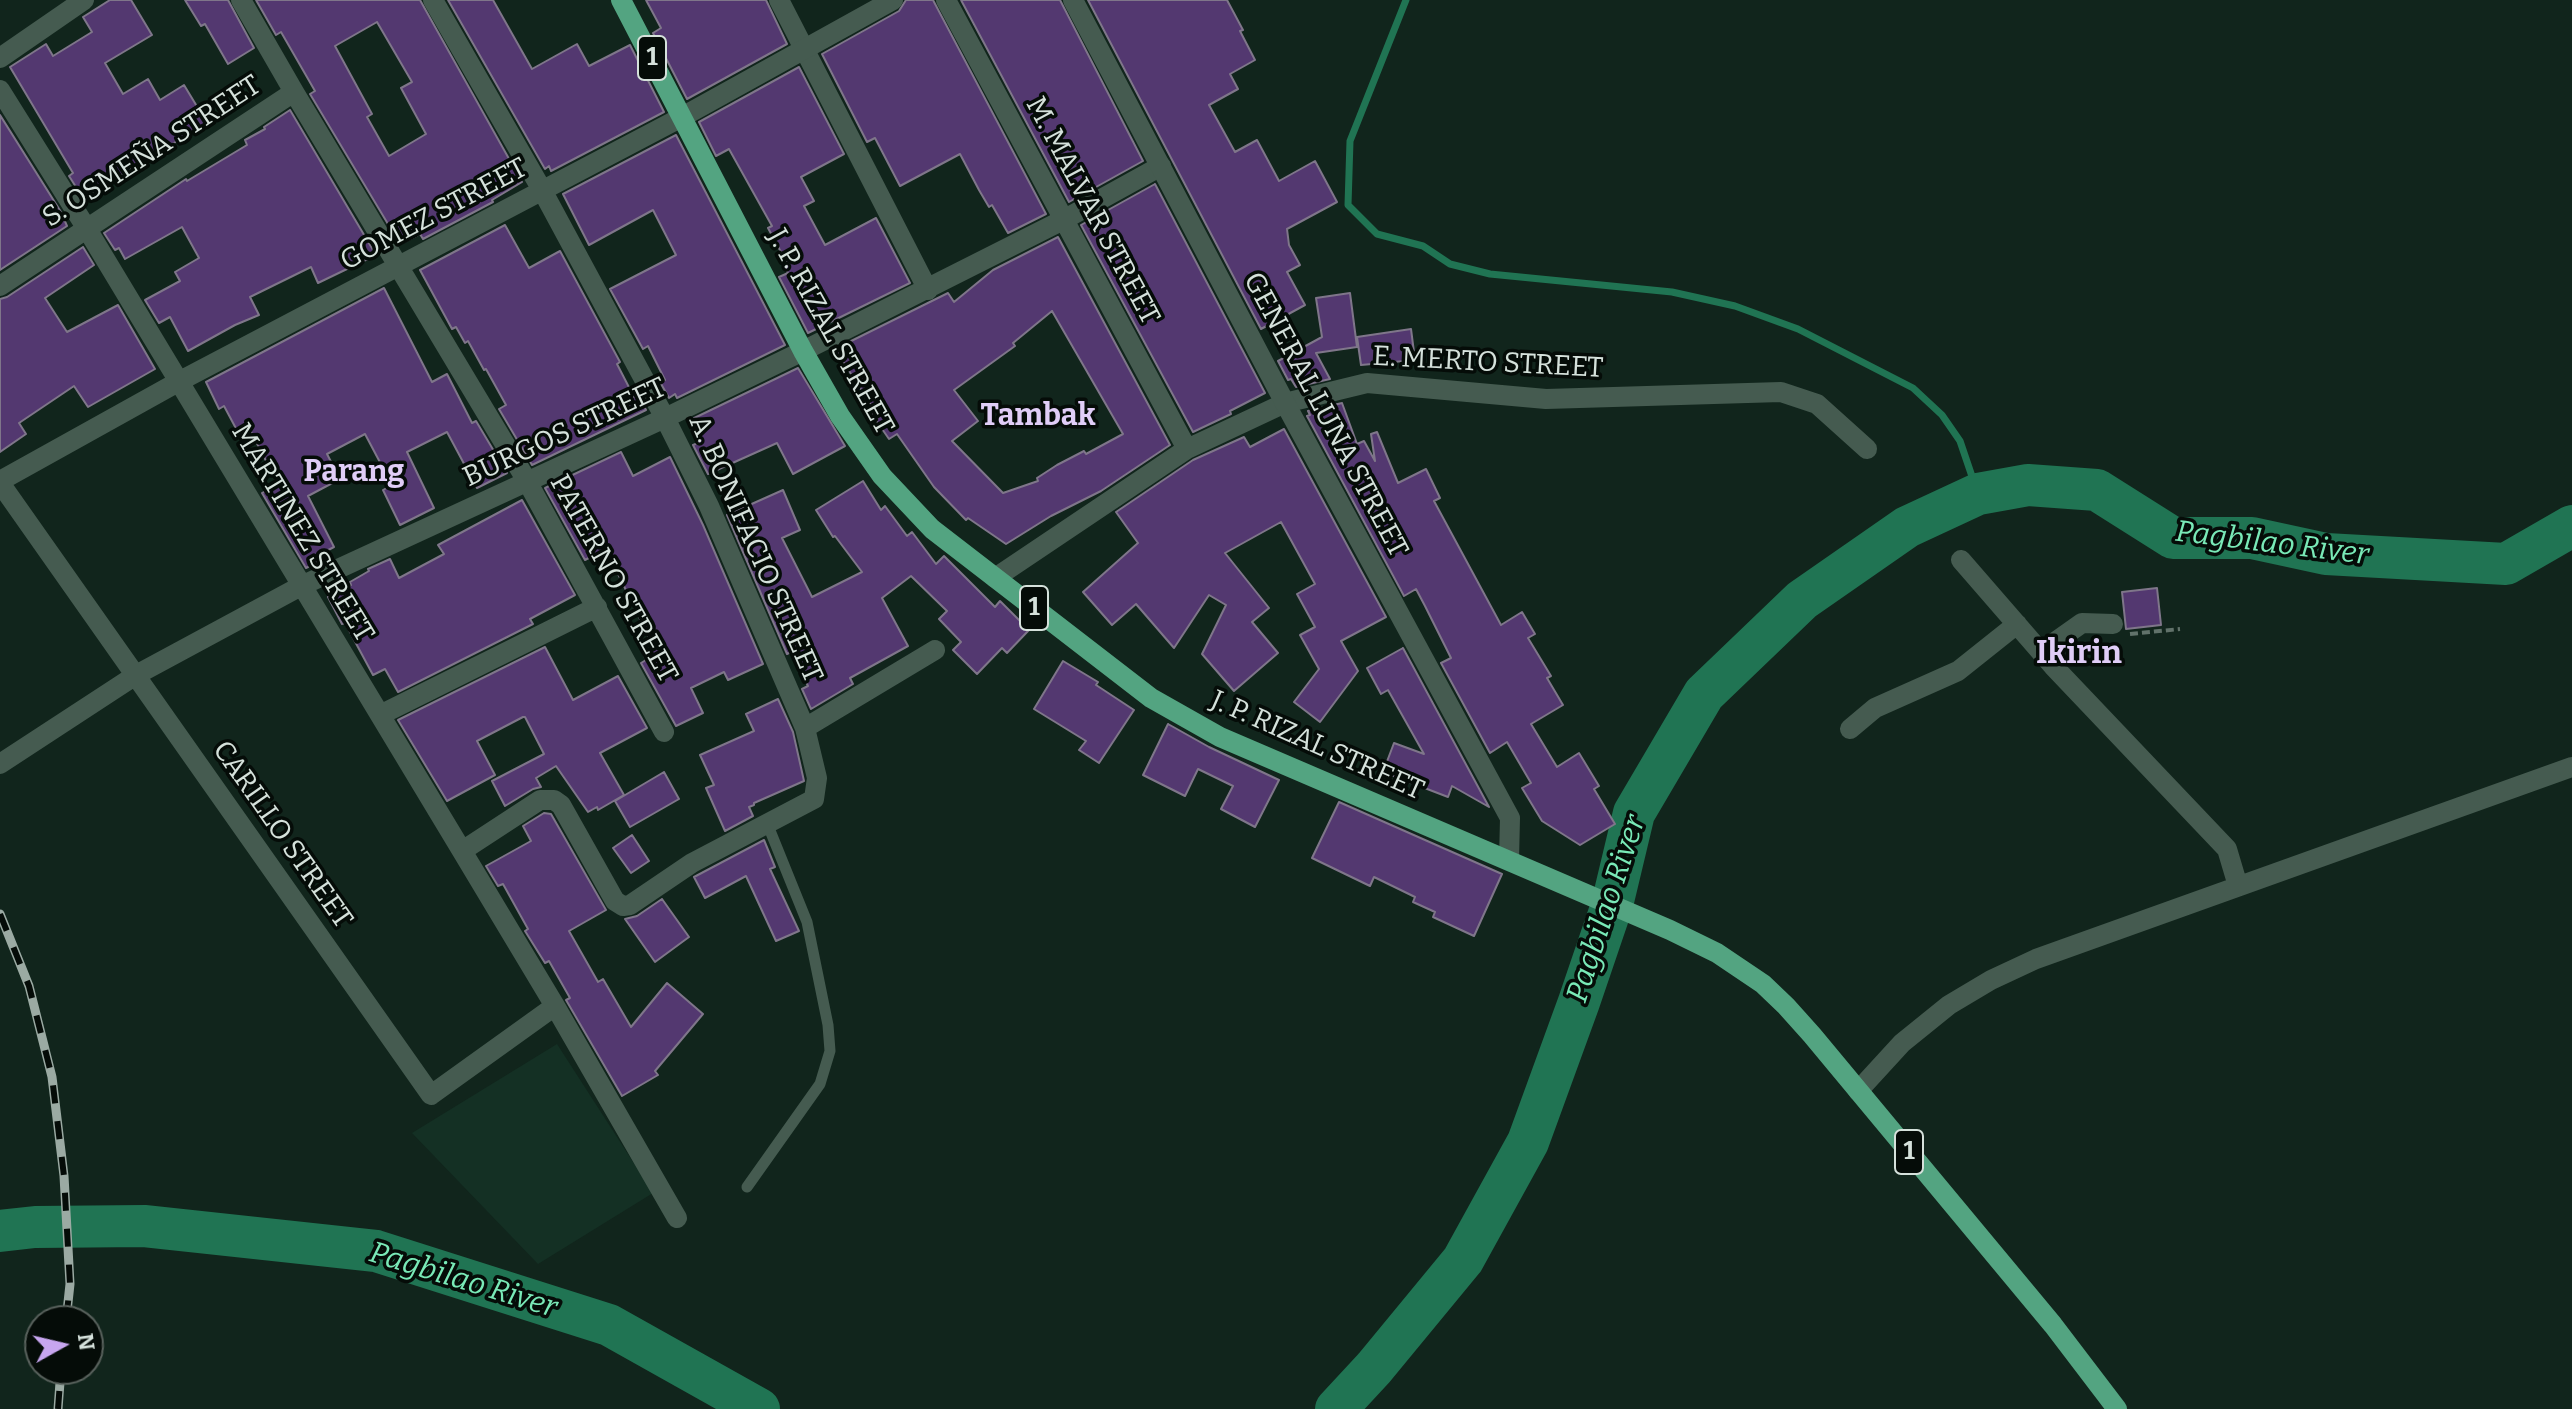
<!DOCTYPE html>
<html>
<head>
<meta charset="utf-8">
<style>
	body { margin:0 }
	#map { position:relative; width:2572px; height:1409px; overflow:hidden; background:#11251c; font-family:Bitter,serif }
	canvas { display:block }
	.north { position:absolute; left:24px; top:1305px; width:80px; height:80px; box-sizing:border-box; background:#050c08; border:2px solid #58615c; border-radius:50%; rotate:82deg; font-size:22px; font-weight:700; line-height:32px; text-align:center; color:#d5e1db }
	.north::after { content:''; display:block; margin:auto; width:28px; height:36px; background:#c7a6ef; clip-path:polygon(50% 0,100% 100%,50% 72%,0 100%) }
</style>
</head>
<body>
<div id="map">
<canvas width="2572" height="1409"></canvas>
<div class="north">N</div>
</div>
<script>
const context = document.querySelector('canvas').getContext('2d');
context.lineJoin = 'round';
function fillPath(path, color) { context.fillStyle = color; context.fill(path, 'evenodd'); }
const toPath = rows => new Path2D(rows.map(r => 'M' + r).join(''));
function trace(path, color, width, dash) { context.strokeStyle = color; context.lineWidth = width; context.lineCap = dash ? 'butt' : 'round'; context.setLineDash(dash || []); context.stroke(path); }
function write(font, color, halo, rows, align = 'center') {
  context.font = font + ' Bitter,serif'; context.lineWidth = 7; context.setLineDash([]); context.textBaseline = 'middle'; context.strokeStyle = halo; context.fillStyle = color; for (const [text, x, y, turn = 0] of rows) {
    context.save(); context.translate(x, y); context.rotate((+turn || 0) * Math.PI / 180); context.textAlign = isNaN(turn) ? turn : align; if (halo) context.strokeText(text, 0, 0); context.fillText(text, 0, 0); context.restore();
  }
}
fillPath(toPath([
	[557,1044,653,1193,538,1264,412,1133]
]), '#143024');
trace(toPath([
	[1406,0,1350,141,1348,205,1377,234,1423,246,1450,264,1490,274,1672,292,1735,306,1798,329,1913,388,1942,415,1960,441,1978,494]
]), '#207453', 7);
trace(toPath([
	[0,1231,35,1227,144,1226,376,1251,609,1325,759,1409],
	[1336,1409,1374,1368,1463,1260,1528,1142,1579,1002,1612,905,1634,813,1704,694,1802,600,1907,527,1978,494,2028,485,2097,490,2173,538,2252,538,2326,554,2506,564,2572,526]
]), '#207453', 42);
const building = toPath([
	[110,0,131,0,152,35,105,63,123,94,148,79,160,100,184,85,207,123,83,198,69,176,73,173,10,67,46,44,53,56,92,32,83,17,110,0],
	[185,0,228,0,254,48,228,64,205,24,201,26,185,0],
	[256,0,420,0,522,182,492,200,493,202,423,239,420,234,400,244,310,94,315,91,281,32,276,35,256,0],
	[377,22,412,82,401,88,426,134,389,156,367,117,372,114,335,46,377,22],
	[448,0,493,0,532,69,577,44,589,66,630,45,664,112,551,171,549,166,545,169,448,0],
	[646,0,766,0,787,44,687,99,653,33,661,28,646,0],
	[906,0,933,0,1046,214,1008,233,992,205,989,207,979,190,960,154,900,186,875,138,867,142,822,54,899,11,906,0],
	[961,0,1060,0,1143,161,1069,202,961,0],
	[1088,0,1227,0,1243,30,1240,31,1255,60,1230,74,1238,89,1209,105,1235,152,1257,140,1279,181,1315,161,1337,202,1287,229,1289,245,1300,265,1287,272,1305,305,1261,329,1088,0],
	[799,67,844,154,801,177,814,201,804,206,825,245,876,218,910,283,808,333,779,277,788,273,785,267,788,265,768,228,772,226,729,149,716,156,699,122,799,67],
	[290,110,376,255,318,283,311,267,250,297,259,315,235,325,188,351,170,317,159,323,145,300,180,281,175,272,199,258,182,227,125,259,119,248,115,250,104,233,186,179,187,181,247,145,245,140,265,129,264,127,290,110],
	[0,115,61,212,67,226,0,270,0,115],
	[676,135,785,345,677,398,675,394,669,398,660,382,665,380,648,346,643,349,610,289,676,255,653,210,589,245,563,194,676,135],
	[1155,184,1265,393,1230,411,1231,414,1193,432,1081,225,1155,184],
	[505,225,529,268,560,251,620,362,617,364,634,397,638,395,646,410,532,465,499,409,506,405,486,369,484,370,468,341,465,343,456,327,452,329,420,270,505,225],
	[1058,237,1170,445,1101,491,1051,516,1006,544,968,518,966,520,934,487,897,434,889,439,867,407,871,405,835,349,948,293,954,302,993,270,1058,237],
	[1052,311,1123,434,1086,454,1084,451,1057,465,1037,478,1038,481,1003,493,952,441,978,421,954,390,1015,346,1013,343,1052,311],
	[83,247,94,265,45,298,67,332,118,305,155,369,88,407,74,386,19,423,26,434,0,452,0,299,7,297,83,247],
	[384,288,432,382,447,374,472,423,476,421,507,473,477,488,447,432,407,452,434,508,400,525,383,490,392,485,365,434,327,454,340,479,308,496,334,547,315,557,318,562,306,568,262,493,278,484,250,430,240,436,224,406,219,409,206,382,384,288],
	[1350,293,1357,347,1316,353,1330,379,1296,387,1291,379,1288,380,1278,361,1322,337,1316,298,1350,293],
	[1411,329,1415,360,1361,365,1357,337,1411,329],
	[798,368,845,446,793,474,777,443,708,474,693,445,698,443,688,421,798,368],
	[1342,403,1357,444,1364,441,1375,461,1371,434,1377,432,1398,483,1426,469,1440,498,1434,501,1501,625,1522,612,1535,634,1528,638,1551,676,1547,678,1563,705,1531,724,1557,767,1579,753,1599,786,1594,789,1615,824,1580,845,1542,821,1522,788,1531,783,1507,742,1490,753,1441,663,1451,658,1425,606,1416,589,1404,596,1307,416,1310,415,1308,411,1342,403],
	[1284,429,1386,617,1341,641,1358,671,1320,722,1294,702,1319,669,1300,635,1315,627,1297,594,1315,584,1281,522,1225,553,1269,608,1252,622,1278,653,1234,691,1202,654,1226,605,1209,595,1174,648,1136,604,1112,625,1083,592,1138,543,1116,512,1193,460,1244,437,1250,447,1284,429],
	[621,452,633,476,670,457,703,525,763,664,728,680,724,672,691,688,703,713,676,726,641,663,646,660,643,653,654,648,606,549,585,560,545,488,621,452],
	[863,481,881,510,885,506,907,536,912,532,936,564,944,556,995,607,1000,601,1029,630,1007,653,1002,648,977,674,953,650,961,642,939,619,947,611,911,576,882,598,908,646,850,678,853,684,811,709,802,689,808,686,791,652,787,654,727,515,783,490,800,530,782,538,812,597,862,572,835,536,833,537,816,510,863,481],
	[522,500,575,595,530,619,533,624,398,692,385,669,373,675,345,623,342,624,328,597,351,585,350,582,369,571,368,569,390,559,399,578,444,554,438,545,522,500],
	[2157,588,2161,625,2126,629,2122,592,2157,588],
	[545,647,573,700,618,676,647,728,600,753,624,795,598,810,597,807,588,812,556,766,536,778,541,787,533,789,505,806,492,781,544,754,525,717,523,717,477,741,495,775,447,801,398,720,545,647],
	[1403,648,1489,807,1452,786,1448,797,1383,772,1394,743,1424,754,1388,690,1381,694,1367,668,1403,648],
	[1063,661,1098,682,1096,685,1134,710,1099,763,1079,750,1086,741,1034,709,1063,661],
	[778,699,793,732,804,781,754,803,754,805,749,807,753,816,725,831,706,788,714,785,700,755,754,731,746,714,778,699],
	[1168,724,1209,747,1279,780,1255,827,1221,809,1233,786,1198,769,1185,796,1143,775,1168,724],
	[664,772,679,799,630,827,615,801,664,772],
	[1339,802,1502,874,1474,936,1433,917,1435,912,1413,902,1415,897,1374,877,1370,886,1312,858,1339,802],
	[544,813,551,814,606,910,569,931,598,982,603,979,631,1027,667,983,703,1014,655,1071,658,1075,622,1096,566,1000,570,998,549,961,545,963,525,931,528,929,503,884,498,886,486,866,531,841,523,826,544,813],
	[632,835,649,861,631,873,613,848,632,835],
	[764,840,775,867,770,869,799,931,776,941,746,876,705,898,694,877,764,840],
	[662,899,689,937,655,962,625,919,637,916,662,899]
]);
fillPath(building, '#533870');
trace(building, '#7f768a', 2);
trace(toPath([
	[2130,634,2180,629]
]), '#61726a', 4, [8, 4]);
trace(toPath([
	[747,1187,820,1084,830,1051,828,1025,807,922,767,823]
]), '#455b50', 11);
trace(toPath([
	[241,0,294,92,527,481,664,732],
	[433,0,542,190,665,418,709,506,805,728,817,778,814,799,692,863,630,905,623,906,615,901,561,805,554,800,540,800,462,851],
	[779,0,928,290],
	[946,0,1187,449],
	[0,90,87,229,462,851,555,1006,677,1218],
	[0,286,294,92],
	[0,481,178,382,682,117],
	[0,483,431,1095,555,1006],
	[1961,560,2053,666,2227,849,2238,886],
	[995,578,1187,449,1285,403,1367,383,1546,399,1781,392,1817,404,1867,449],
	[2041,652,2082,623,2113,624],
	[380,715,597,607],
	[805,728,935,650],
	[1850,729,1875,708,1958,671,2017,624],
	[0,764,136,675,301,586,665,418,803,351,1065,219,1161,166],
	[1858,1091,1902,1043,1949,1005,1991,980,2036,959,2572,767]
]), '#455b50', 20);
trace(toPath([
	[1073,0,1285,403,1510,818,1509,860],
	[0,58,84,0],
	[682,117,893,0]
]), '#455b50', 20);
trace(toPath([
	[621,0,803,351,840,416,882,476,932,529,1151,698,1220,737,1670,930,1717,953,1763,984,1786,1006,1812,1035,2053,1325,2117,1409]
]), '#53a481', 20);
const rail = toPath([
	[0,914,29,986,52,1077,64,1176,70,1284,66,1321],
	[58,1409,61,1369]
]);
trace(rail, '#9baaa3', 9);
trace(rail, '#050c08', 6, [18]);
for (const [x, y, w] of [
	[652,58,28],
	[1034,608,28],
	[1909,1152,28]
]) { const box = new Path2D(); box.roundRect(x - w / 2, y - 22, w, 44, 6); context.fillStyle = '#050c08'; context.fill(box); trace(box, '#d5e1db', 2); }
write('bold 26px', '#d5e1db', null, [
	["1",652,58],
	["1",1034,608],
	["1",1909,1152]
]);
write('28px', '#d5e1db', '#050c08', [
	["S. OSMEÑA STREET",152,152,-33],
	["M. MALVAR STREET",1092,211,62],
	["GOMEZ STREET",434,215,-28],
	["J. P. RIZAL STREET",830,332,61],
	["E. MERTO STREET",1488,363,3],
	["GENERAL LUNA STREET",1325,415,62],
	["BURGOS STREET",565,433,-25],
	["MARTINEZ STREET",302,533,59],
	["A. BONIFACIO STREET",755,549,66],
	["PATERNO STREET",613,579,61],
	["J. P. RIZAL STREET",1317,746,24],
	["CARILLO STREET",282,835,55]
]);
write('bold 30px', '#e0cdf7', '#050c08', [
	["Tambak",1038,417],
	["Parang",354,473]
]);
write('italic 30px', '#79e9b7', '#050c08', [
	["Pagbilao River",2272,544,7],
	["Pagbilao River",1607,909,-72],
	["Pagbilao River",463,1281,17]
]);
write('bold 32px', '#e0cdf7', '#050c08', [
	["Ikirin",2079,654]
]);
</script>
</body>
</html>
